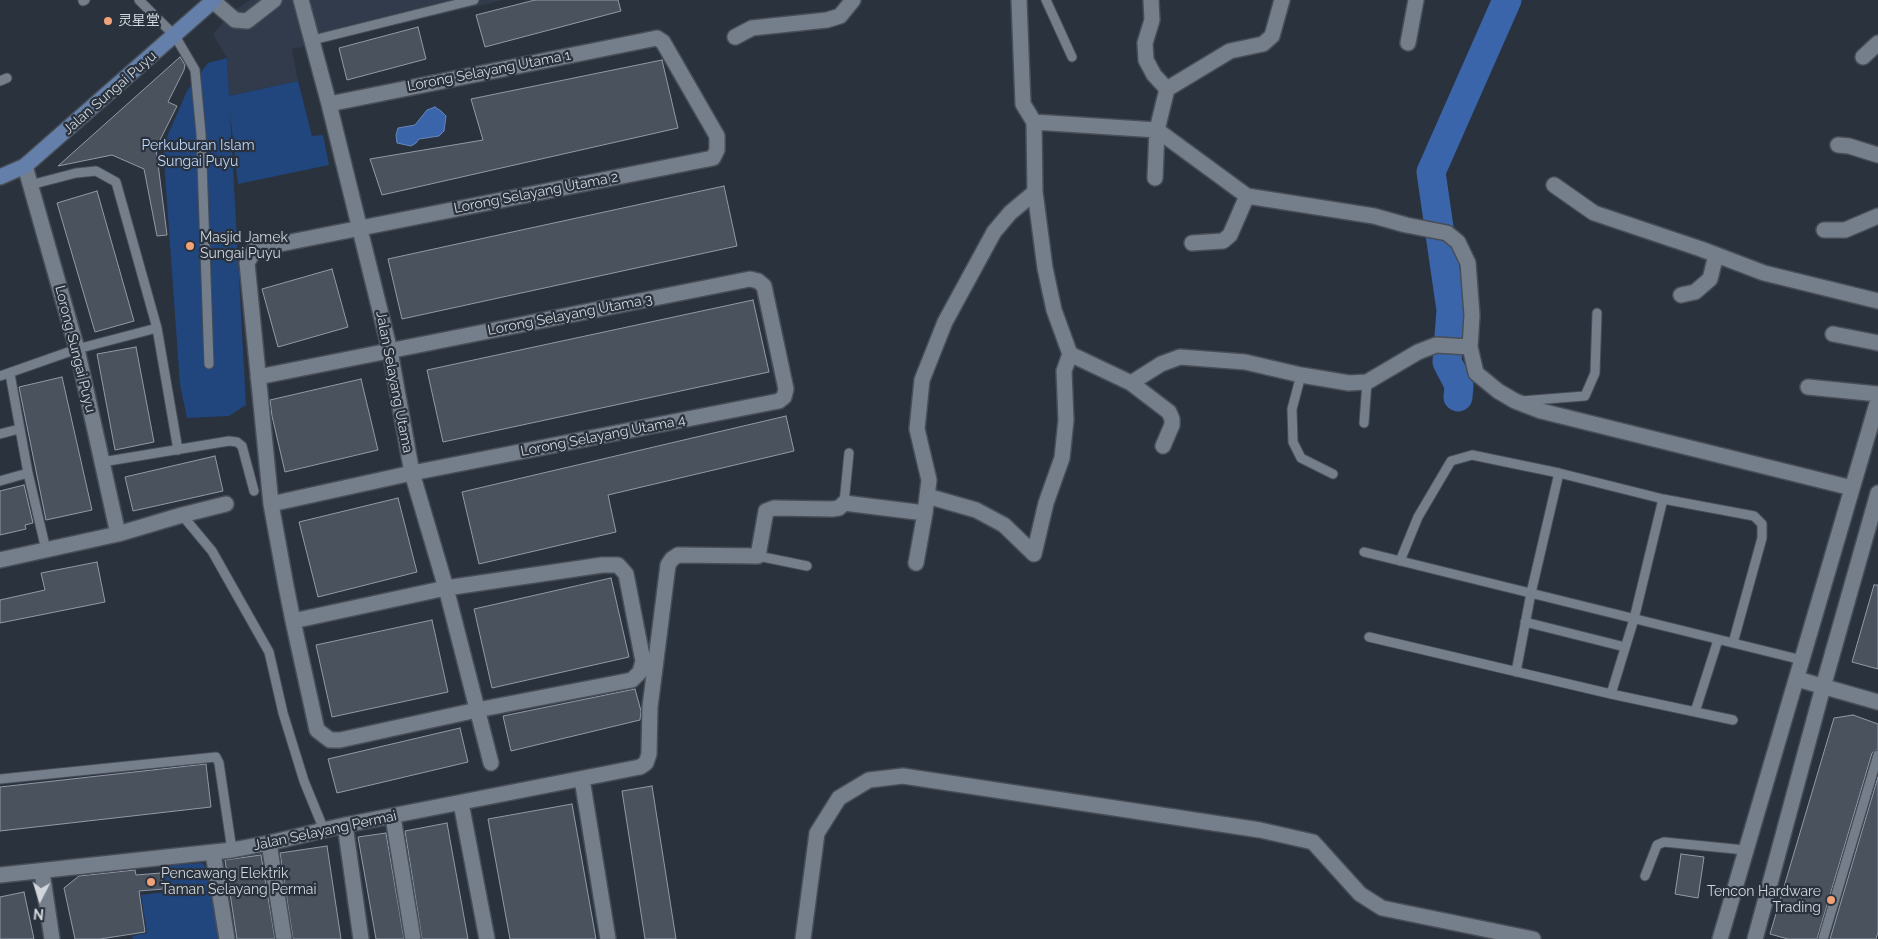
<!DOCTYPE html>
<html>
<head>
<meta charset="utf-8">
<style>
	body { margin:0 }
	#map { position:relative; width:1878px; height:939px; overflow:hidden; background:#2a323d; font-family:Raleway,sans-serif }
	canvas { display:block }
	.north { position:absolute; left:15px; top:874px; width:50px; height:50px; -webkit-text-stroke:4px #2a323d; paint-order:stroke; rotate:185deg; font-size:14px; font-weight:700; line-height:20px; text-align:center; color:#d1d5dc }
	.north::after { content:''; display:block; margin:auto; width:18px; height:22px; background:#d1d5dc; clip-path:polygon(50% 0,100% 100%,50% 72%,0 100%) }
</style>
</head>
<body>
<div id="map">
<canvas width="1878" height="939"></canvas>
<div class="north">N</div>
</div>
<script>
const context = document.querySelector('canvas').getContext('2d');
context.lineJoin = 'round';
function fillPath(path, color) { context.fillStyle = color; context.fill(path, 'evenodd'); }
const toPath = rows => new Path2D(rows.map(r => 'M' + r).join(''));
function trace(path, color, width, dash) { context.strokeStyle = color; context.lineWidth = width; context.lineCap = dash ? 'butt' : 'round'; context.setLineDash(dash || []); context.stroke(path); }
function write(font, color, halo, rows, align = 'center') {
  context.font = font + ' Raleway,"Noto Sans SC",sans-serif'; context.lineWidth = 4.5; context.setLineDash([]); context.textBaseline = 'middle'; context.strokeStyle = halo; context.fillStyle = color; for (const [text, x, y, turn = 0] of rows) {
    context.save(); context.translate(x, y); context.rotate((+turn || 0) * Math.PI / 180); context.textAlign = isNaN(turn) ? turn : align; if (halo) context.strokeText(text, 0, 0); context.fillText(text, 0, 0); context.restore();
  }
}
fillPath(toPath([
	[250,0,504,0,292,49,298,81,229,96,227,58,213,34,231,13]
]), '#313b4c');
fillPath(toPath([
	[227,58,229,96,298,81,312,136,323,135,329,165,238,184,230,113,246,405,229,416,187,418,180,385,163,146,187,91,208,63],
	[202,863,211,873,219,939,133,939,132,936,147,933,141,895,166,892,163,866]
]), '#21457d');
const water = toPath([
	[435,107,441,111,446,116,444,131,439,136,419,139,416,143,411,146,397,143,396,135,398,128,415,125,427,110,435,107]
]);
fillPath(water, '#3a65ab');
trace(water, '#6787ba', 1);
trace(toPath([
	[1458,397,1459,385,1447,362,1451,310,1431,172,1507,0]
]), '#3a65ab', 29);
const building = toPath([
	[535,0,618,0,621,11,485,47,476,15,535,0],
	[418,27,426,59,347,80,339,48,418,27],
	[180,57,185,65,184,70,168,102,177,106,156,148,167,235,157,236,144,169,112,155,58,166,180,57],
	[662,60,678,128,382,195,370,159,483,140,471,99,662,60],
	[724,186,737,246,402,319,388,259,724,186],
	[97,191,134,321,95,332,57,203,97,191],
	[332,269,348,327,278,347,262,289,332,269],
	[753,300,769,372,443,442,427,370,753,300],
	[136,347,154,442,115,450,97,354,136,347],
	[62,377,92,510,46,520,19,387,62,377],
	[361,379,378,450,285,472,272,416,270,400,361,379],
	[786,416,794,451,608,495,616,532,479,564,462,492,786,416],
	[215,456,223,491,133,511,125,477,215,456],
	[24,485,33,523,25,525,26,529,0,535,0,491,24,485],
	[398,498,417,572,318,597,299,522,398,498],
	[97,562,105,602,0,623,0,600,45,590,41,573,97,562],
	[611,578,629,657,492,688,474,609,611,578],
	[1874,585,1878,585,1878,669,1852,662,1874,585],
	[432,620,448,692,332,717,316,645,432,620],
	[635,689,641,711,640,720,511,751,503,716,635,689],
	[1853,715,1878,724,1878,749,1872,753,1817,939,1788,939,1770,934,1834,718,1853,715],
	[460,728,468,762,337,793,328,759,460,728],
	[206,764,211,807,0,831,0,787,206,764],
	[1878,777,1878,932,1876,939,1830,939,1878,777],
	[652,786,676,939,645,939,622,791,652,786],
	[572,804,596,939,510,939,488,819,572,804],
	[447,823,468,939,422,939,405,831,447,823],
	[386,833,404,939,376,939,358,837,386,833],
	[327,846,341,939,293,939,280,853,327,846],
	[1681,854,1704,857,1698,898,1675,894,1681,854],
	[261,855,275,939,237,939,225,860,261,855],
	[135,870,136,875,161,873,163,889,139,891,145,932,100,939,75,939,64,888,79,876,135,870],
	[24,892,34,939,0,939,0,897,24,892]
]);
fillPath(building, '#4a525e');
trace(building, '#929aa8', 1);
const lane = toPath([
	[139,0,175,36,195,70,201,134,209,364],
	[1046,0,1072,57],
	[83,1,85,0],
	[313,40,474,0],
	[0,81,7,78],
	[30,185,76,173,96,171,116,182,157,328,178,450],
	[10,374,28,473,46,550],
	[1301,375,1292,409,1293,442,1301,458,1333,474],
	[0,376,77,349,157,328],
	[1521,401,1585,396,1595,373,1597,313],
	[1364,423,1367,382],
	[0,434,19,429],
	[102,462,229,441,237,442,242,446,254,491],
	[0,481,28,473],
	[844,503,849,453],
	[182,515,212,551,269,652,283,713,304,781,324,830],
	[1364,552,1802,660],
	[758,556,807,566],
	[1400,561,1418,517,1451,461,1472,455,1559,473,1663,499,1754,516,1762,524,1762,538,1733,643],
	[1525,622,1625,647],
	[1369,637,1611,694,1733,720],
	[1516,672,1531,593,1559,473],
	[1611,694,1634,619,1663,499],
	[1695,712,1718,640],
	[0,779,216,757,219,763,232,850],
	[1645,876,1657,845,1664,842,1745,850],
	[1823,939,1878,755]
]);
const street = toPath([
	[301,0,329,104,390,351,412,473,446,588,491,763],
	[1151,0,1152,20,1145,43,1146,60,1154,75,1167,89,1157,130,1155,178],
	[213,1,235,20,247,21,274,0],
	[735,37,752,28,827,20,840,16,853,0],
	[1408,43,1416,0],
	[1863,57,1878,43],
	[1167,89,1230,51,1263,44,1272,36,1282,0],
	[1034,122,1157,130,1247,196,1374,216,1406,225,1447,233,1458,242,1468,263,1472,315,1470,347,1476,373,1498,391,1515,401,1541,411,1852,488],
	[1838,145,1849,146,1878,155],
	[25,166,77,349,118,534],
	[1554,185,1594,213,1701,249,1764,273,1878,301],
	[1824,230,1845,230,1878,216],
	[1192,243,1223,241,1230,235,1247,196],
	[1681,295,1695,292,1710,279,1716,255],
	[1833,334,1878,343],
	[1070,354,1131,383,1169,412,1172,419,1172,425,1163,446],
	[258,377,750,279,758,281,764,286,786,389,784,397,779,401,412,473,271,504],
	[1131,383,1161,364,1180,357,1245,362,1301,375,1349,383,1367,382,1418,352,1436,345,1470,347],
	[1808,387,1878,394],
	[927,496,976,510,1004,525,1034,554,1046,503,1062,458,1066,420,1064,371,1070,354,1054,310,1045,268,1035,192,1034,122,1023,104,1019,0],
	[0,560,118,534,182,515,226,504],
	[916,563,925,513,929,480,917,429,922,380,945,322,994,232,1010,213,1035,192],
	[293,621,446,588,602,565,618,565,626,574,643,661,640,672,632,680,477,710,340,740,330,740,317,730,293,621,286,586,271,504,247,263,255,249,713,158,717,150,717,136,663,42,657,38,329,104],
	[1797,679,1878,702],
	[582,779,608,939],
	[461,803,487,939],
	[393,817,413,939],
	[345,825,361,939],
	[269,843,284,939],
	[213,853,227,939],
	[42,872,52,939],
	[0,875,232,850,269,843,345,825,640,767,646,763,649,754,650,707,668,565,672,559,678,555,758,556,766,511,774,508,832,509,839,508,844,503,925,513],
	[803,939,817,833,839,798,869,780,903,776,1260,830,1313,842,1360,894,1382,908,1533,939],
	[1720,939,1878,400],
	[1755,939,1823,687,1878,493]
]);
const secondary = toPath([
	[0,177,25,166,214,0]
]);
trace(lane, '#484e57', 11);
trace(street, '#484e57', 18);
trace(secondary, '#484e57', 18);
trace(lane, '#757e8b', 9);
trace(street, '#757e8b', 15);
trace(secondary, '#6480aa', 15);
for (const [x, y, r, color] of [
	[108,21,5,"#f0a278"],
	[190,246,5,"#f0a278"],
	[151,882,5,"#f0a278"],
	[1831,900,5,"#f0a278"]
]) { const dot = new Path2D(); dot.arc(x, y, r, 0, 2 * Math.PI); context.fillStyle = color; context.fill(dot); trace(dot, '#2a323d', 2); }
write('14px', '#d1d5dc', '#2a323d', [
	["灵星堂",118,21],
	["Masjid Jamek",200,238],
	["Sungai Puyu",200,254],
	["Pencawang Elektrik",161,874],
	["Taman Selayang Permai",161,890],
	["Tencon Hardware",1821,892,"right"],
	["Trading",1821,908,"right"]
], 'left');
write('14px', '#d1d5dc', '#2a323d', [
	["Lorong Selayang Utama 1",489,71,-11],
	["Jalan Sungai Puyu",110,93,-41],
	["Lorong Selayang Utama 2",536,193,-11],
	["Lorong Selayang Utama 3",570,315,-11],
	["Lorong Sungai Puyu",75,349,76],
	["Jalan Selayang Utama",394,382,79],
	["Lorong Selayang Utama 4",603,436,-11],
	["Jalan Selayang Permai",325,831,-12]
]);
write('14px', '#bed7fe', '#2a323d', [
	["Perkuburan Islam",198,146],
	["Sungai Puyu",198,162]
]);
</script>
</body>
</html>
